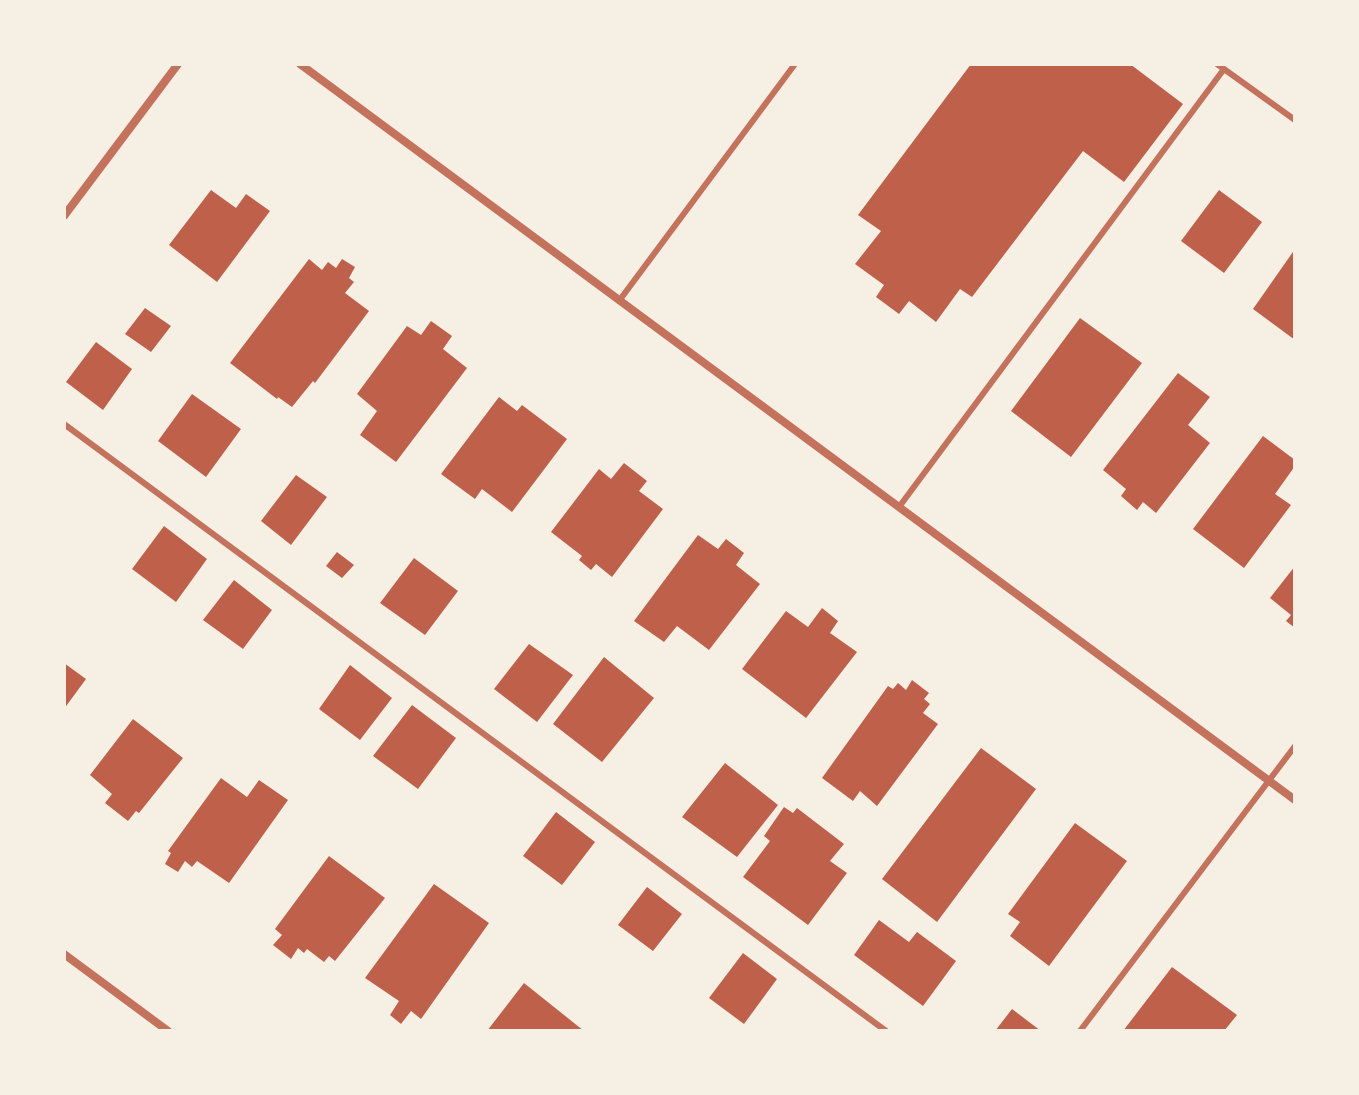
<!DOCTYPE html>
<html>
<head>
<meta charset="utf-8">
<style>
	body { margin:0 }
	#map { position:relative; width:1359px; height:1095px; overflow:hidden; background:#f6efe4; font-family:Jost,sans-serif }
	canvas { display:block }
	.frame { position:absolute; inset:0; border:66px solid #f6efe4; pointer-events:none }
</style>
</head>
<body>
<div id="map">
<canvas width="1359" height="1095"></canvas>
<div class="frame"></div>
</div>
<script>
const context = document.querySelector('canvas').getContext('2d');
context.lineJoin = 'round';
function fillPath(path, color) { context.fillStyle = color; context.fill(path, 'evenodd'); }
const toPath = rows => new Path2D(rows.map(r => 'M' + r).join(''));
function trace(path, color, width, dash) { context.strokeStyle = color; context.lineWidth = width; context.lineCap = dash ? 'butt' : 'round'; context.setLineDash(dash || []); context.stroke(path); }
fillPath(toPath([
	[971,64,1130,64,1183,104,1124,182,1083,151,972,297,960,289,936,322,909,301,899,314,876,297,884,285,855,264,881,231,858,215],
	[211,190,236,208,246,194,270,211,217,282,169,245],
	[1219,190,1262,222,1224,273,1181,241],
	[1295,249,1295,340,1253,309],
	[309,259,322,270,328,262,336,268,342,259,355,267,349,278,354,282,345,293,369,311,315,383,313,381,292,407,278,397,277,399,230,363],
	[145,308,171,326,151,352,125,334],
	[1080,318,1142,363,1071,457,1011,411],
	[431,321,452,336,443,349,467,368,396,462,360,435,377,411,357,394,407,326,421,335],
	[96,342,132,369,103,410,66,382],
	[1178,373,1210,397,1188,425,1210,443,1156,513,1143,502,1137,510,1121,496,1126,489,1103,470],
	[192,394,241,429,206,477,158,441],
	[499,397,517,411,522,405,567,439,512,512,482,489,475,499,441,474],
	[1263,436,1295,460,1295,466,1275,494,1291,505,1244,568,1193,529],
	[624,463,647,481,639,491,663,509,612,577,596,564,591,570,579,560,582,556,551,532,599,469,611,479],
	[296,475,327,497,291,545,261,521],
	[164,526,207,559,176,602,132,569],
	[698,535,718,549,726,539,744,553,736,565,760,584,709,650,677,626,664,642,634,621],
	[337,552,354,565,342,578,326,566],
	[414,558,458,591,425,635,380,603],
	[1295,566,1295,628,1286,621,1291,615,1270,598],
	[234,580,272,610,243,649,203,620],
	[822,608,838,621,830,633,857,652,806,718,742,669,786,611,808,627],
	[529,644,573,675,537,722,494,689],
	[604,657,654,698,602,762,553,724],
	[64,663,86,679,64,709],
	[350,665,392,698,360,740,319,709],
	[912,680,929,693,924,699,930,704,923,713,938,724,877,806,860,791,853,801,822,778,888,686,893,689,898,683,906,690],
	[412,705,456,738,418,789,373,756],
	[133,719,183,758,139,813,136,811,128,821,105,803,112,794,90,775],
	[981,748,1036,789,937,922,882,879],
	[725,763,778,805,737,857,682,817],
	[221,778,247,797,259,780,288,800,229,883,197,861,192,867,185,861,178,872,165,864,171,853,168,851],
	[784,807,793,813,797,808,844,844,830,861,847,873,808,925,743,877,770,841,764,836],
	[556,812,595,842,562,885,523,856],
	[1075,823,1127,861,1049,966,1010,936,1020,922,1008,914],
	[329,856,385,898,335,961,329,956,324,962,307,949,304,953,298,948,291,959,273,945,282,935,275,929],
	[434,884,489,923,421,1019,411,1011,401,1024,390,1015,399,1001,365,978],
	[647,887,682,914,653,951,618,925],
	[879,920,909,942,917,932,956,961,923,1006,854,955],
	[743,953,777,979,744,1024,709,998],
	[1172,967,1237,1015,1224,1031,1123,1031],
	[524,983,584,1031,487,1031],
	[1012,1009,1041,1031,995,1031]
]), '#bf614a');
trace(toPath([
	[1217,64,1295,120],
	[619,301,795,64],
	[64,424,886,1031],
	[899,507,1224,69],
	[1080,1031,1295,746]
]), '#c5725c', 6);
trace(toPath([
	[300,64,1295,800],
	[64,216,178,64],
	[64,954,168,1031]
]), '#c5725c', 8);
</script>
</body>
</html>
